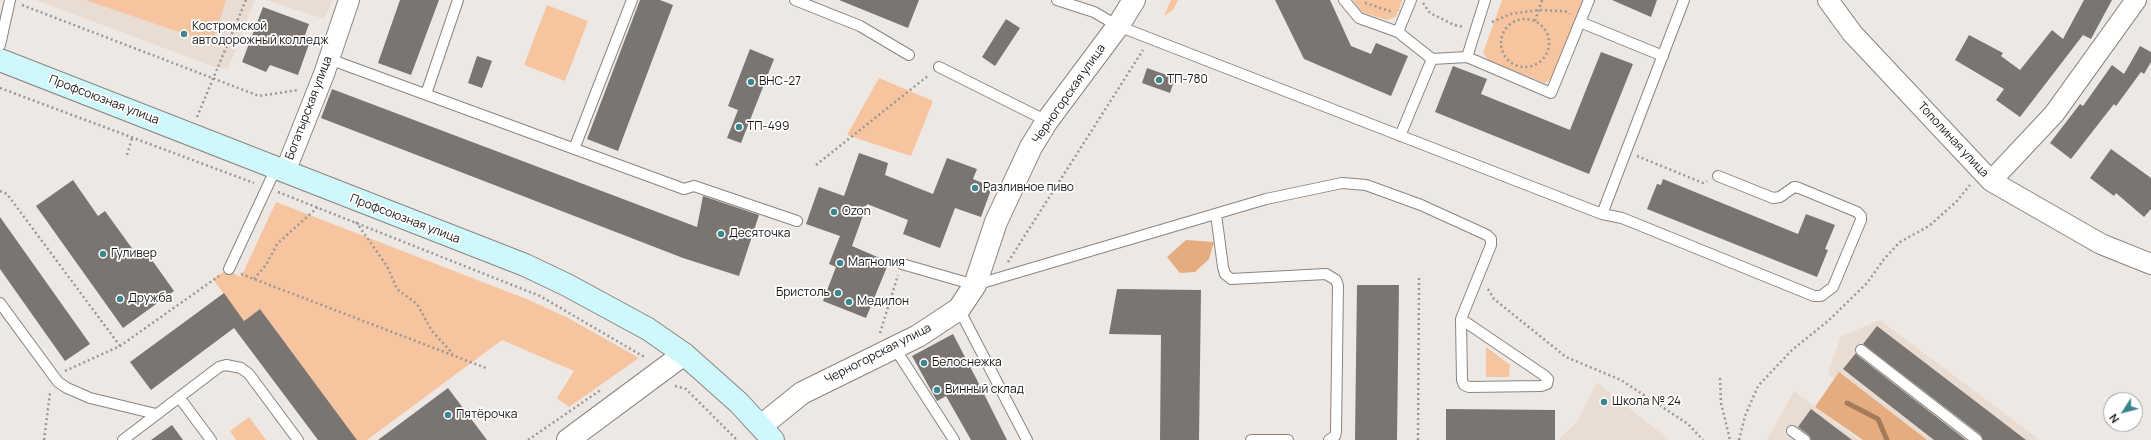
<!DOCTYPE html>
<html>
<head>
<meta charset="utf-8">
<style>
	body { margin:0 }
	#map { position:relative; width:2151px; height:440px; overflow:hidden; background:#eee8e4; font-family:Manrope,sans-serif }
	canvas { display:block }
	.north { position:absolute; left:2103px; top:392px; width:40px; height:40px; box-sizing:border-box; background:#fff; border:1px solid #a4a3a3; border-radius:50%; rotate:234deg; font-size:11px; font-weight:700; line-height:16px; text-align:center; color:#1b1918 }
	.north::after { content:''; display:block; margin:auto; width:14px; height:18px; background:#3e868d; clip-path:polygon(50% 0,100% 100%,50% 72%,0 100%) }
</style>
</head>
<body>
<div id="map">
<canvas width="2151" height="440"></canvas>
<div class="north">N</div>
</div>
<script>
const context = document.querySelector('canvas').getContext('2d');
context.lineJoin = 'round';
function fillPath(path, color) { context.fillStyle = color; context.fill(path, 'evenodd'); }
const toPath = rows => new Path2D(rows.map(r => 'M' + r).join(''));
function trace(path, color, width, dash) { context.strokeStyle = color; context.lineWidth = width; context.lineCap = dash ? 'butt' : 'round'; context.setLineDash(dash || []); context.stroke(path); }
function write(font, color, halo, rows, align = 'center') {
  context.font = font + ' Manrope,sans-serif'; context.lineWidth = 3.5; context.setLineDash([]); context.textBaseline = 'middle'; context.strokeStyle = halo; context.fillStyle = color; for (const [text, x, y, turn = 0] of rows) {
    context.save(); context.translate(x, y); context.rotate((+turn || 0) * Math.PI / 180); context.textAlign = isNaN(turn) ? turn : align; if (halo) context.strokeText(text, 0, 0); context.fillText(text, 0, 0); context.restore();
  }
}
fillPath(toPath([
	[36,0,255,0,228,69,217,68],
	[266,0,333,0,324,19],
	[1880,320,2040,440,1915,440,1828,374,1841,336],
	[1597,382,1669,440,1558,440,1577,422],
	[1794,391,1859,440,1767,440]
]), '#e9dcd3');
fillPath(toPath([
	[85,0,226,0,212,43],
	[1171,0,1178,0,1173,10,1164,16],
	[1353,0,1402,0,1399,9,1401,12,1398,11,1396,17,1387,20,1361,12],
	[1502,0,1585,0,1555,77,1545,83,1489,61,1483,53],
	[547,5,588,21,565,81,524,65],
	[879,78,933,101,911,156,847,135],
	[276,202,529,300,570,319,639,358,569,407,557,398,574,371,502,340,367,440,357,440,260,309,244,321,213,279,226,270,241,277],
	[1486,347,1510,365,1509,377,1486,377],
	[249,417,266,440,236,440,230,431]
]), '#f6c49e');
fillPath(toPath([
	[1186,240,1214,242,1209,259,1195,272,1180,273,1167,257],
	[1839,372,1927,440,1863,440,1815,407]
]), '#e5ac80');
trace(toPath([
	[1847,403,1878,419,1887,440]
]), '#a47c5c', 5);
fillPath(toPath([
	[400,0,439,0,411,75,378,63],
	[640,0,660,0,673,5,618,151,587,139],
	[839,0,919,0,908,28],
	[1275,0,1330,0,1351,46,1371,54,1376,43,1408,56,1391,96,1304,59],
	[1612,0,1657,0,1651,17],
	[2084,0,2112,0,2091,39,2083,35,2020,117,1996,100,2004,89,1955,60,1969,35,2003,53,2001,56,2020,70,2052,30,2063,39],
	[263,7,309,24,303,41,309,44,298,75,270,65,266,72,242,62],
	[1006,19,1020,28,995,66,982,57],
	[2140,46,2151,52,2151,62,2144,74,2141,72,2116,106,2114,104,2071,159,2050,143,2080,104,2083,106,2112,65,2124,74],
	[750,49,774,59,741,143,727,138,738,110,728,106],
	[1601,52,1633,64,1589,174,1435,112,1453,66,1487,79,1481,94,1570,130],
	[477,56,492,61,482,88,468,83],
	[1147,68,1175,78,1170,93,1142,83],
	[332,89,697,227,703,196,759,215,739,276,683,258,321,118],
	[2111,149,2151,178,2151,209,2144,217,2116,193,2114,196,2090,178],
	[859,153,888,163,885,175,933,194,947,158,977,169,973,179,992,187,981,217,955,208,940,248,903,234,908,220,867,204,852,246,889,262,866,318,823,301,836,267,829,264,840,236,806,224,819,187,844,196],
	[1663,179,1798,234,1806,214,1835,225,1825,249,1828,250,1817,277,1647,209,1657,184,1661,185],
	[73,180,98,216,105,211,139,258,147,253,174,291,123,328,36,206],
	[0,217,90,344,65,361,0,269],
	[1357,285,1399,285,1397,440,1355,440],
	[1117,289,1201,290,1199,440,1160,440,1161,335,1109,334],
	[224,293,244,321,260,309,357,440,318,440,234,328,151,390,130,362],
	[1877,326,2026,440,1983,440,1981,435,1863,344],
	[953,334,977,380,1007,440,971,440,946,396,937,401,912,356],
	[1856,353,1857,355,1966,440,1934,440,1843,369],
	[448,388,487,440,378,440],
	[1446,409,1555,410,1555,440,1446,440],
	[1811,409,1852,440,1811,440,1809,435,1798,427],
	[172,425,183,440,151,440]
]), '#7a7571');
const service = toPath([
	[795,0,860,26,909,55],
	[1057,0,1094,12,1118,26,1602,214,1684,0],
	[1344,0,1359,18,1398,32,1432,59,1467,57],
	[1485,0,1467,57,1551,93,1589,0],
	[1580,22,1663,56],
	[1398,32,1411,0],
	[0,45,10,0],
	[329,59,684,189,694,186,797,221],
	[939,67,1047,121],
	[426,94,458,0],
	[1400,136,1432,59],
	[574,149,632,0],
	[1216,214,1223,267,1225,274,1231,279,1326,274,1336,280,1338,286,1336,432,1335,436,1329,440],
	[1602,214,1622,218,1814,296,1821,296,1833,287,1861,220,1861,216,1857,212,1799,188,1794,187,1780,197,1773,198,1718,176],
	[902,264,975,285,1266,199,1342,183,1366,185,1421,205,1487,235,1491,239,1491,245,1461,319,1462,380,1464,385,1469,387,1541,386,1547,384,1548,379,1545,376,1461,319],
	[229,269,276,168],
	[0,303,58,382,67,388,90,398,156,414],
	[959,309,1027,440],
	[894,347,954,440],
	[1861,350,1977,440],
	[179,397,211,440],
	[1792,431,1805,440],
	[123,440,219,367,226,365,241,368,249,374,298,440],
	[1251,440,1288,440]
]);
const minor = toPath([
	[1828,0,1852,33,1991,181,2101,244,2151,264],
	[285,172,324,74,349,0],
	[1991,181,2054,114,2136,0]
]);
const tertiary = toPath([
	[761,426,802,393,918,336,959,309,975,285,996,222,1031,147,1047,121,1118,26,1134,0],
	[568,440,684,354]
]);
const secondary = toPath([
	[0,60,525,265,567,285,648,329,684,354,739,403,773,440]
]);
trace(service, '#8a8581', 12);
trace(minor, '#8a8581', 22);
trace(tertiary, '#8a8581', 24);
trace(secondary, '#8a8581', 24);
trace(toPath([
	[1365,3,1393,12],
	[1423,3,1430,13,1454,25,1464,27],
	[22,5,259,96,298,90],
	'1501 43a24 24 0 1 1 48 0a24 24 0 1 1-48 0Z',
	[1535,21,1542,0],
	[1492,22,1511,14,1538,10,1565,11,1570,14],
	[0,88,254,183],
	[197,117,246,0],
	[127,155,132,138],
	[1637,156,1703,183,1707,181],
	[816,165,929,75],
	[0,191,7,194,120,346],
	[278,192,540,296,646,358],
	[356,222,387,266,397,289,417,304,432,331,453,354],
	[1008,262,1143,50],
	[241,274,486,368],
	[254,279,266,265,277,244,318,207],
	[1488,289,1494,299,1566,357,1621,380,1688,424,1703,440],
	[880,333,898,275],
	[65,371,120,346,219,276],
	[1720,378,1721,403,1730,440],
	[675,386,686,389,737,440],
	[44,440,50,393],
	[528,440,602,389],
	[1418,440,1419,277],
	[1739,440,1745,416,1758,386,1792,350,1828,321,1867,283,1884,259,1900,242,1929,226,1956,202,1970,185]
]), '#9c9795', 2.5, [2, 3]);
trace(service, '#fff', 10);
trace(minor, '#fff', 20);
trace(tertiary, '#fff', 22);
trace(secondary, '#cef8fb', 22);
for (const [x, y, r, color] of [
	[184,34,4,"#3e868d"],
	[1159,80,4,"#3e868d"],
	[751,82,4,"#3e868d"],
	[739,127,4,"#3e868d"],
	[975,188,4,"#3e868d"],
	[834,212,4,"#3e868d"],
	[721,234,4,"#3e868d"],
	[103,254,4,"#3e868d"],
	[840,263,4,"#3e868d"],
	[838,293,4,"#3e868d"],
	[120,299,4,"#3e868d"],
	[849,302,4,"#3e868d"],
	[924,363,4,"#3e868d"],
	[937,390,4,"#3e868d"],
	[1604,402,4,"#3e868d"],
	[448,415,4,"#3e868d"]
]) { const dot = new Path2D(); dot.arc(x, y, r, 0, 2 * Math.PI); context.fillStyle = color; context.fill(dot); trace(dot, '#fff', 1.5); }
write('12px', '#1b1918', '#fff', [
	["Костромской",192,27],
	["автодорожный колледж",192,41],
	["ТП-780",1167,80],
	["ВНС-27",759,82],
	["ТП-499",747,127],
	["Разливное пиво",983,188],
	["Ozon",842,212],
	["Десяточка",729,234],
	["Гуливер",111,254],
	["Магнолия",848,263],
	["Бристоль",830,293,"right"],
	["Дружба",128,299],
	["Медилон",857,302],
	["Белоснежка",932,363],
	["Винный склад",945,390],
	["Школа № 24",1612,402],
	["Пятёрочка",456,415]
], 'left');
write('12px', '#1b1918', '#fff', [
	["Черногорская улица",1069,94,-55],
	["Профсоюзная улица",104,100,21],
	["Богатырская улица",309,108,-69],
	["Тополиная улица",1953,140,47],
	["Профсоюзная улица",405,219,21],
	["Черногорская улица",878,354,-27]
]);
</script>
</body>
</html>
